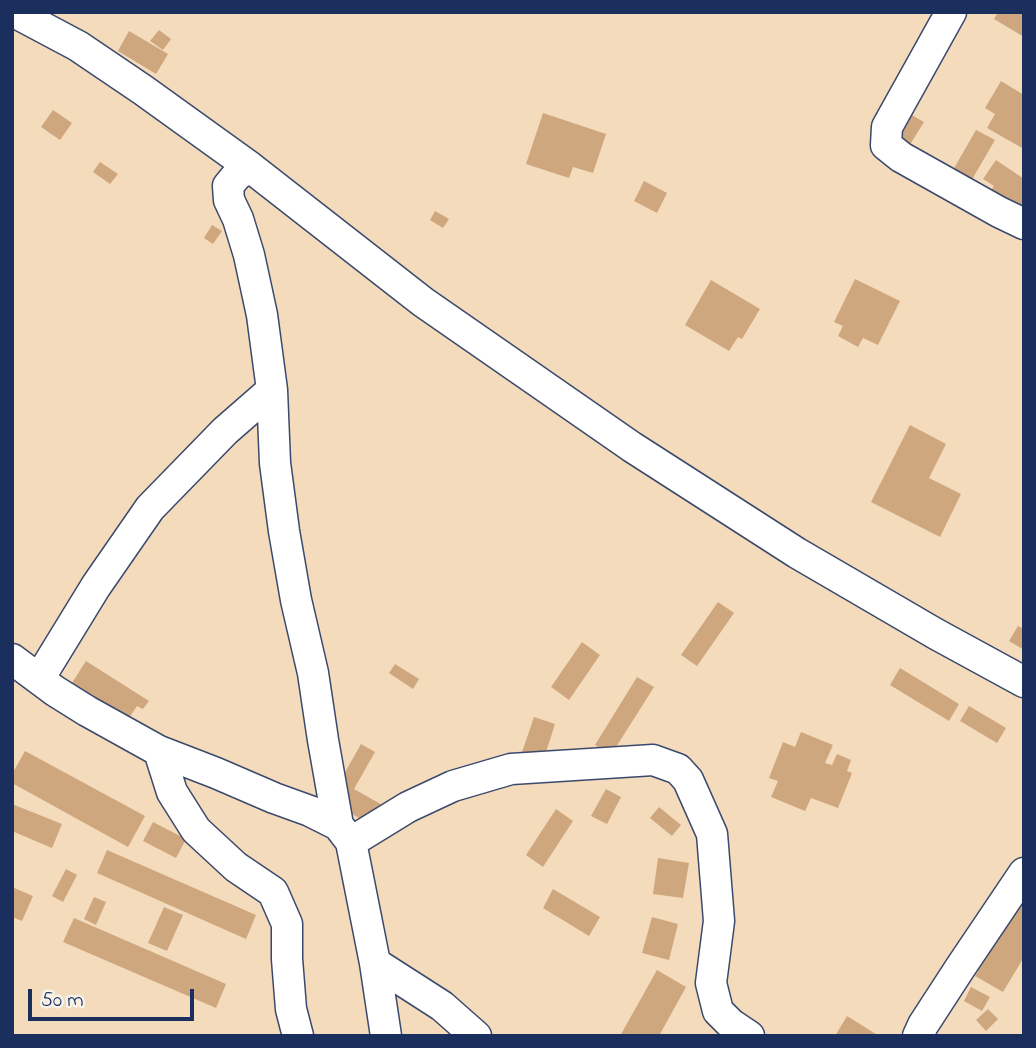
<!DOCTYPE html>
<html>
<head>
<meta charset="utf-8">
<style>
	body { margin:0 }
	#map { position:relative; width:1036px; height:1048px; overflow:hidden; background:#f3dbbb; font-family:"Indie Flower",sans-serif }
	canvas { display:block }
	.frame { position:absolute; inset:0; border:14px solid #1b2f5e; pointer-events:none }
	.scale { position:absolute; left:28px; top:989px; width:166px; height:32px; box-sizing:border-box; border:4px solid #1b2f5e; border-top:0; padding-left:9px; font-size:21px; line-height:24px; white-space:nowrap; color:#1b2f5e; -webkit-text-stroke:5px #f7f3e8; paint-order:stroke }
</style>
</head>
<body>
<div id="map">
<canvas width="1036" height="1048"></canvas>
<div class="frame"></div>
<div class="scale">50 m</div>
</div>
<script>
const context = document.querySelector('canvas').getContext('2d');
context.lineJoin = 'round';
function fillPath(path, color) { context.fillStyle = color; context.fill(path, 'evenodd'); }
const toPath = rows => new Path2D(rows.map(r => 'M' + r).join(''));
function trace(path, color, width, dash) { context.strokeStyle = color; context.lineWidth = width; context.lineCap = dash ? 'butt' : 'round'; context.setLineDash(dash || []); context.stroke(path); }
fillPath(toPath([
	[998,12,1024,12,1024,37,994,19],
	[159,30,171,39,163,50,150,41],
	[129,31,168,54,156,74,118,51],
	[1001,81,1024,95,1024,149,987,128,995,114,985,108],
	[53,110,72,123,60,140,41,127],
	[543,113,606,134,593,173,573,167,569,178,526,164],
	[910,114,924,122,906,151,884,157],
	[976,130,995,140,967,188,949,177],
	[996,160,1024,179,1024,217,982,203,994,186,983,179],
	[100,162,118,174,110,184,93,172],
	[644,181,667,193,657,213,634,201],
	[435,211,449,219,443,228,430,220],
	[212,225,222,231,213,244,204,238],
	[855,279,900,301,878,345,863,338,858,347,838,336,843,326,834,322],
	[711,280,760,309,742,339,738,337,729,351,685,325],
	[910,425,946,444,929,478,961,494,940,537,871,502],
	[718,602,734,613,697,666,681,655],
	[1018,626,1024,629,1024,650,1009,641],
	[582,642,600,655,569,700,551,687],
	[86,661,149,701,143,709,137,706,117,736,61,700],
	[395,664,419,679,413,689,389,673],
	[900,668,959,704,949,721,890,685],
	[637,677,654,687,611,755,595,745],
	[969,706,1006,728,997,743,960,721],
	[534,717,555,724,539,774,517,767],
	[801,732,833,745,825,763,832,765,837,754,851,760,847,771,852,773,838,808,811,798,805,811,771,797,778,781,769,778,783,742,795,747],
	[361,744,375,752,354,789,386,807,375,827,329,801],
	[25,751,145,816,128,847,12,783,12,774],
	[606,789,621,797,607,824,591,816],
	[12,804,62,824,52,848,12,831],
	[659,807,681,825,672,836,650,818],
	[556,809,573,821,543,867,526,855],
	[153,822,186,839,176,858,143,841],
	[107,850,256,915,246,939,97,873],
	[658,858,689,863,683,898,653,894],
	[66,869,77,875,63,902,52,896],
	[12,887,33,896,22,921,12,917],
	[553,889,600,917,589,936,543,908],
	[1024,890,1024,957,1003,992,975,976],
	[94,897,106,902,96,925,84,919],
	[164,907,183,915,167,951,148,943],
	[652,917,678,924,669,960,642,953],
	[74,918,226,984,216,1008,63,942],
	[657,970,686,987,659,1036,620,1036],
	[971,987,990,997,982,1011,964,1001],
	[988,1009,998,1019,986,1031,976,1020],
	[847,1016,879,1036,835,1036]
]), '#cfa77e');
const minor = toPath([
	[14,12,78,46,143,90,250,167,423,302,632,447,797,553,936,634,1024,682],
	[951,12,887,127,886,145,901,157,999,212,1024,224],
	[250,167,237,175,228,186,229,200,238,219,249,255,262,315,272,390,275,463,284,531,296,600,313,673,323,740,338,825],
	[12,659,55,691,87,711,159,751,216,773,274,798,310,811,338,825,351,842,375,963,386,1036],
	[39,679,96,586,150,508,225,431,272,390],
	[159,751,172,792,196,830,236,867,273,892,287,924,287,959,291,1009,298,1036],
	[351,842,408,807,453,786,511,769,653,760,678,769,688,780,712,834,719,921,711,983,718,1011,731,1024,749,1036],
	[375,963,442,1006,476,1036],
	[918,1036,923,1025,960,968,1024,873]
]);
trace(minor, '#3b496c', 33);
trace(minor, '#fff', 30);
</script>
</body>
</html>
